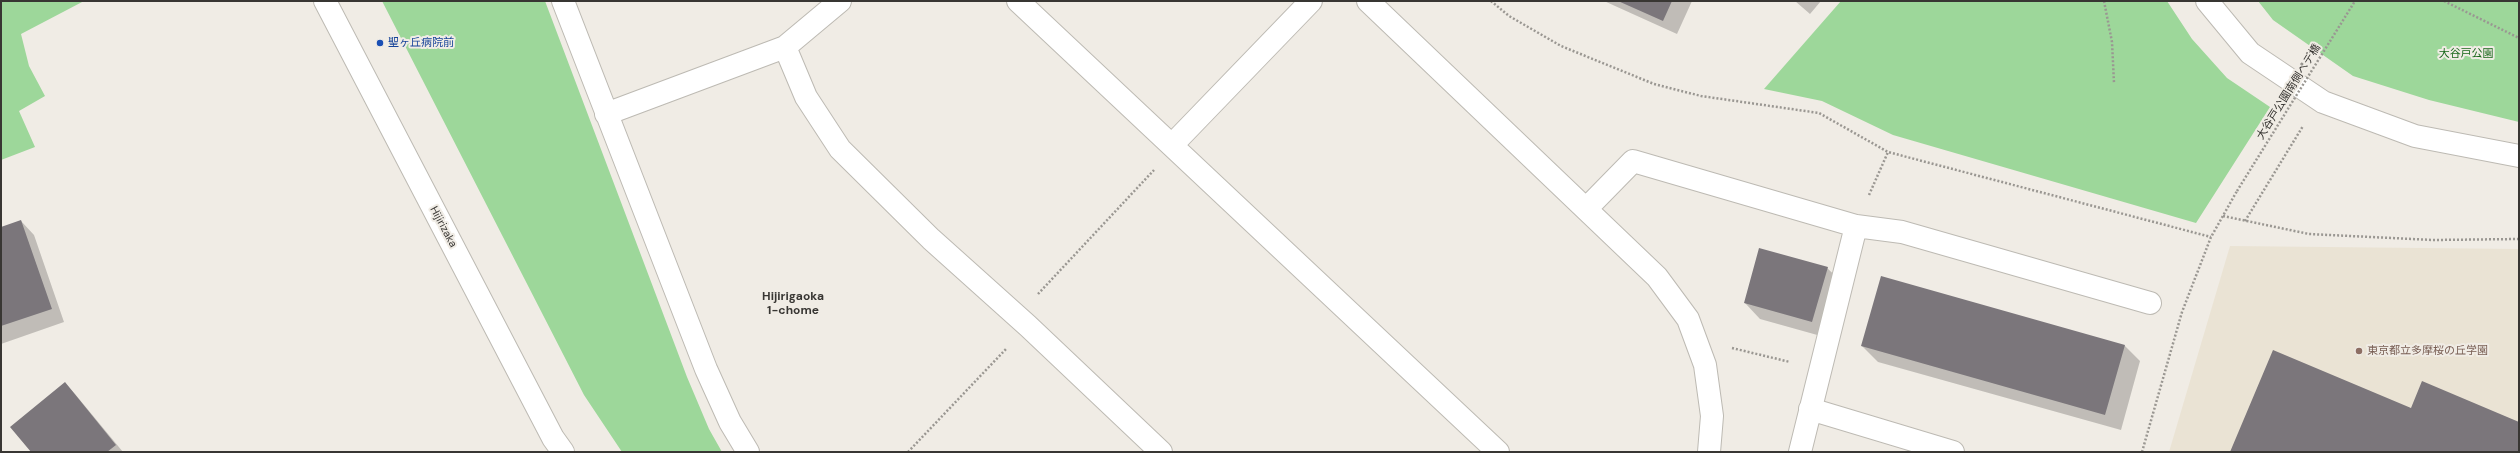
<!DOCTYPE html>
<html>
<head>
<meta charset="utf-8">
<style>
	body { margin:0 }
	#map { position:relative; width:2520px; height:453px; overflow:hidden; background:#f0ece5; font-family:"DM Sans",sans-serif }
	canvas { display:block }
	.frame { position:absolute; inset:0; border:2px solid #383633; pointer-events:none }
</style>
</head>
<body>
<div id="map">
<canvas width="2520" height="453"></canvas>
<div class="frame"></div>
</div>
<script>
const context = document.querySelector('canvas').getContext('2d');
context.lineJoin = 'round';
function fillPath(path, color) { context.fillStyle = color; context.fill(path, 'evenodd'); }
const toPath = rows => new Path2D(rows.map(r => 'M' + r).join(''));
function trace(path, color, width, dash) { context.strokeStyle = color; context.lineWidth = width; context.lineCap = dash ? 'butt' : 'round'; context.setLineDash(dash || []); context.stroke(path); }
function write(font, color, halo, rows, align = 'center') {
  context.font = font + ' "DM Sans","Noto Sans JP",sans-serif'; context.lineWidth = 4; context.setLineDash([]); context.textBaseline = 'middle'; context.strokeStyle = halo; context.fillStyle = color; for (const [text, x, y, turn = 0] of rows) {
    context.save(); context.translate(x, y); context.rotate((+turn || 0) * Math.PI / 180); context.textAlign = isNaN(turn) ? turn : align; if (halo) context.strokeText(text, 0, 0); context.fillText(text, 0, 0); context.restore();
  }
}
fillPath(toPath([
	[2230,246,2519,249,2519,452,2169,452]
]), '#eae3d4');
fillPath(toPath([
	[1,1,84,1,21,34,29,66,45,96,19,111,35,147,1,160],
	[382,1,545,1,687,377,709,429,722,452,622,452,584,395],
	[1841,1,2167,1,2192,39,2227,78,2270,107,2196,223,1893,135,1822,101,1764,89],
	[2258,1,2519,1,2519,122,2429,100,2353,76,2273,20]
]), '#9dd79a');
fillPath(toPath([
	[1604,1,1692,1,1677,34],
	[1795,1,1821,1,1810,14],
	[21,221,34,235,64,322,1,344,1,228],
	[1827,268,1843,283,1828,338,1760,319,1745,303],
	[1862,346,2125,346,2140,361,2121,430,1878,362],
	[65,383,75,394,123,452,32,452]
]), '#0003');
fillPath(toPath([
	[1618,1,1672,1,1663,21],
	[21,220,52,309,1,326,1,227],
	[1759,248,1828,267,1812,322,1744,303],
	[1881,276,2125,345,2105,415,1861,346],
	[2273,350,2411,408,2422,381,2519,422,2519,452,2230,452],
	[65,382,116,445,107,452,31,452,10,427]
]), '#7b767b');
const minor = toPath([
	[325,1,553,438,563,452],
	[563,1,706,369,730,422,748,452],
	[1018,1,1498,452],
	[1368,1,1657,277,1688,319,1705,365,1712,416,1709,452],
	[2207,1,2250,53,2323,102,2415,136,2519,156],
	[785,47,806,97,840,149,931,239,1028,326,1161,452],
	[606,114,785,47,840,1],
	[1173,144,1311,1],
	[1586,209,1633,161,1856,226,1902,232,2150,303],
	[1810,409,1953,452],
	[1800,452,1856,226]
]);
trace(minor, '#bdbab3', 24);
trace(toPath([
	[1491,1,1509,16,1561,46,1654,84,1701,96,1819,113,1888,152,2211,237],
	[2104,1,2112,42,2114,83],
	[2444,1,2519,38],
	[1869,195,1888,152],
	[2223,216,2309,234,2433,240,2519,239],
	[2245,221,2303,126],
	[1038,294,1154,170],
	[1732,348,1790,362],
	[908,452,1006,349],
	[2142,452,2182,312,2211,237,2237,191]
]), '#9a9792', 2.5, [2, 2]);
trace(minor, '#fff', 22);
trace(toPath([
	[2237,191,2355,1]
]), '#9a9792', 2.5, [2, 2]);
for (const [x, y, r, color] of [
	[380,43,4,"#1a4fb4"],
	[2359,351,4,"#8d6e63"]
]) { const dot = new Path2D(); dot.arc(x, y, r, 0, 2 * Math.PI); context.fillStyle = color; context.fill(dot); trace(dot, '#f0ece5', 1.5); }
write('11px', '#164399', '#f0ece5', [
	["聖ヶ丘病院前",388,43]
], 'left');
write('11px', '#19681b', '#f0ece5', [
	["大谷戸公園",2466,54]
]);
write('11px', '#383633', '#f0ece5', [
	["大谷戸公園南側ペデ橋",2289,92,-58],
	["Hijirizaka",443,227,62]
]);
write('11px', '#785e54', '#f0ece5', [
	["東京都立多摩桜の丘学園",2367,351]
], 'left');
write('bold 12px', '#383633', '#f0ece5', [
	["Hijirigaoka",793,297],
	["1-chome",793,311]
]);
</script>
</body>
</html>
